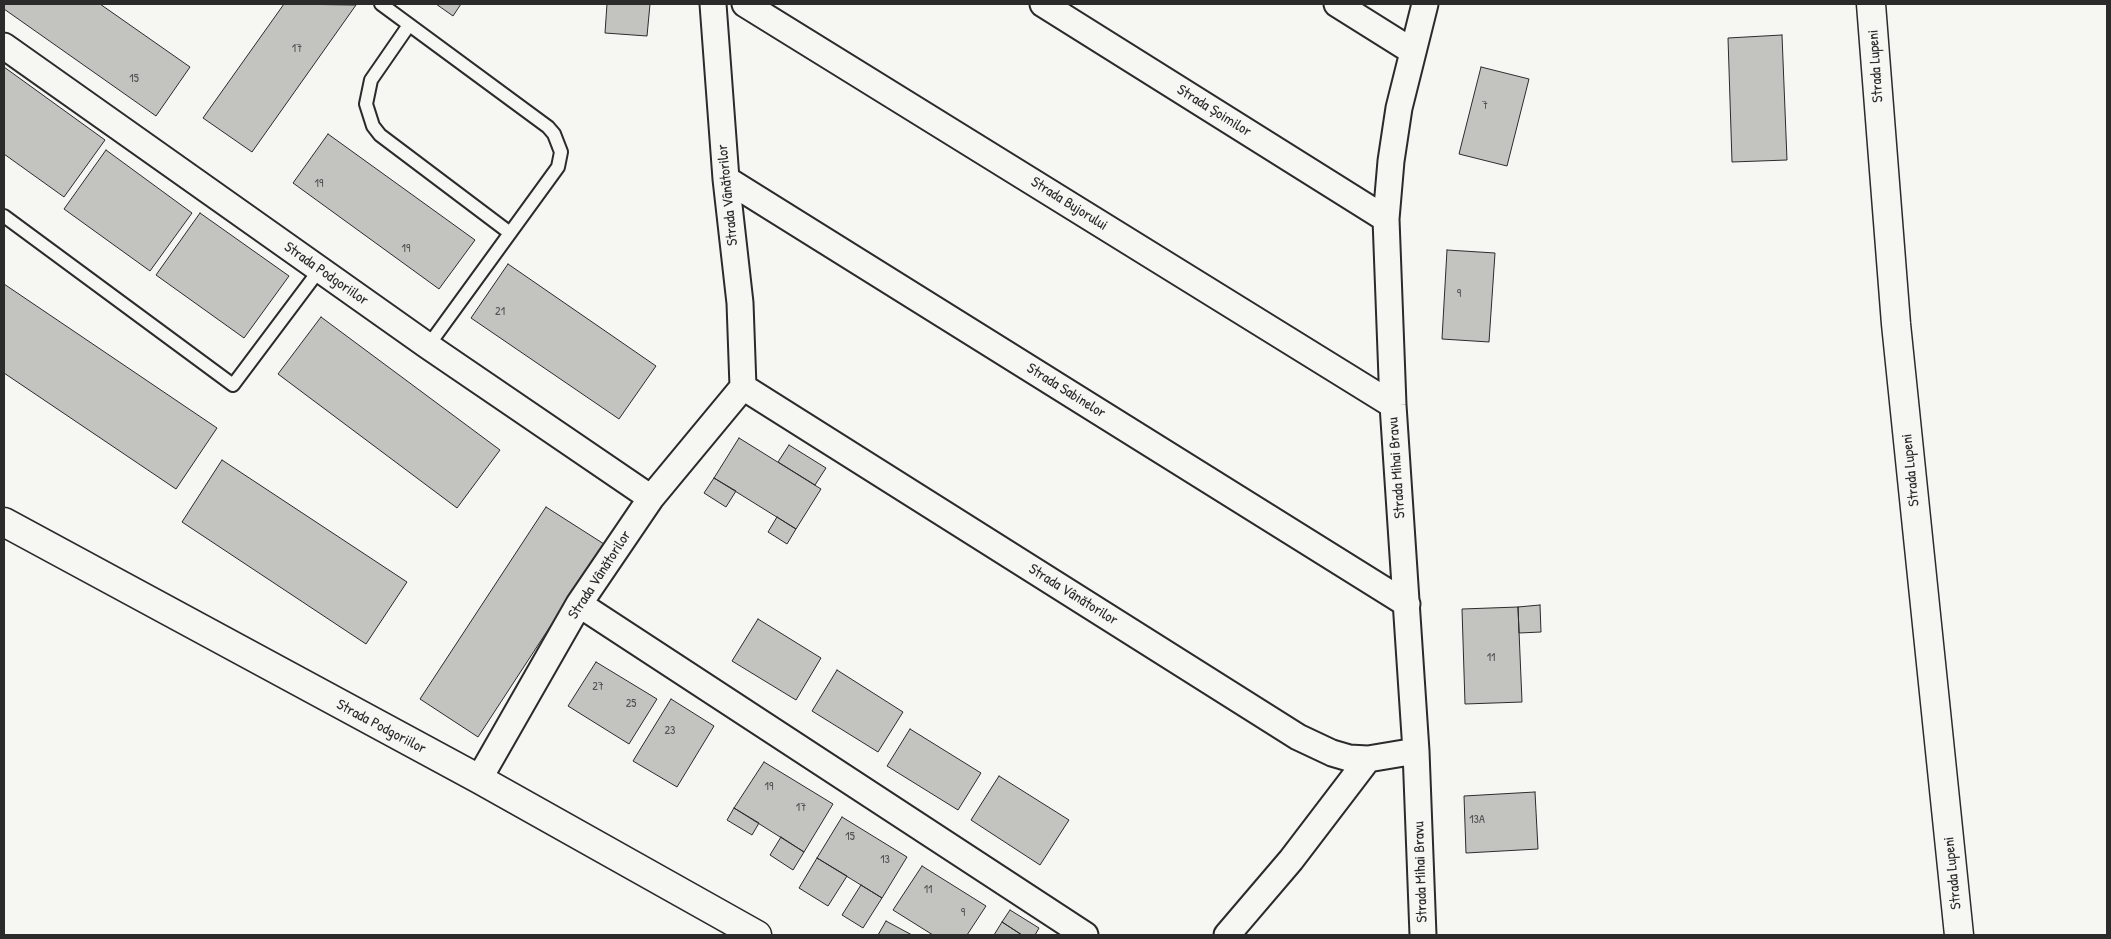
<!DOCTYPE html>
<html>
<head>
<meta charset="utf-8">
<style>
	body { margin:0 }
	#map { position:relative; width:2111px; height:939px; overflow:hidden; background:#f6f6f2; font-family:"Patrick Hand",sans-serif }
	canvas { display:block }
	.frame { position:absolute; inset:0; border:5px solid #2b2b2b; pointer-events:none }
</style>
</head>
<body>
<div id="map">
<canvas width="2111" height="939"></canvas>
<div class="frame"></div>
</div>
<script>
const context = document.querySelector('canvas').getContext('2d');
context.lineJoin = 'round';
function fillPath(path, color) { context.fillStyle = color; context.fill(path, 'evenodd'); }
const toPath = rows => new Path2D(rows.map(r => 'M' + r).join(''));
function trace(path, color, width, dash) { context.strokeStyle = color; context.lineWidth = width; context.lineCap = dash ? 'butt' : 'round'; context.setLineDash(dash || []); context.stroke(path); }
function write(font, color, halo, rows, align = 'center') {
  context.font = font + ' "Patrick Hand",sans-serif'; context.lineWidth = 4.5; context.setLineDash([]); context.textBaseline = 'middle'; context.strokeStyle = halo; context.fillStyle = color; for (const [text, x, y, turn = 0] of rows) {
    context.save(); context.translate(x, y); context.rotate((+turn || 0) * Math.PI / 180); context.textAlign = isNaN(turn) ? turn : align; if (halo) context.strokeText(text, 0, 0); context.fillText(text, 0, 0); context.restore();
  }
}
const building = toPath([
	[4,4,100,4,190,67,156,116,4,9,4,4],
	[284,4,356,5,252,152,203,118,284,4],
	[436,4,461,4,453,16,436,4],
	[607,4,650,4,647,36,605,33,607,4],
	[1782,35,1787,160,1732,162,1728,38,1782,35],
	[4,67,105,140,64,197,4,154,4,67],
	[1481,67,1529,79,1507,166,1459,154,1481,67],
	[328,134,475,240,439,289,293,183,328,134],
	[106,150,192,213,150,271,64,209,106,150],
	[200,213,289,276,244,338,156,275,200,213],
	[1447,250,1495,253,1489,342,1442,339,1447,250],
	[508,264,656,366,619,419,471,318,508,264],
	[4,284,217,428,176,489,4,373,4,284],
	[321,317,500,450,457,508,278,374,321,317],
	[739,438,821,489,796,529,714,478,739,438],
	[789,445,826,468,815,485,778,462,789,445],
	[222,460,407,582,366,644,182,522,222,460],
	[714,478,736,491,726,507,704,493,714,478],
	[546,507,604,544,478,737,420,699,546,507],
	[777,517,796,529,787,544,768,532,777,517],
	[1540,605,1541,632,1519,633,1518,607,1540,605],
	[1518,607,1522,702,1465,704,1462,609,1518,607],
	[758,619,821,658,796,700,732,661,758,619],
	[596,662,657,699,629,744,568,706,596,662],
	[837,670,903,712,878,752,812,711,837,670],
	[671,699,714,726,677,787,633,761,671,699],
	[910,729,981,773,958,810,887,766,910,729],
	[764,762,833,804,804,852,734,808,764,762],
	[999,776,1069,820,1040,865,971,820,999,776],
	[1535,792,1538,849,1466,853,1464,796,1535,792],
	[734,808,759,823,752,835,727,820,734,808],
	[842,817,907,857,882,898,817,858,842,817],
	[781,837,804,852,793,870,770,855,781,837],
	[817,858,847,876,828,906,799,888,817,858],
	[922,866,986,906,967,935,933,935,893,910,922,866],
	[861,885,882,898,863,928,842,915,861,885],
	[1010,910,1039,928,1035,935,1022,935,1002,922,1010,910],
	[886,921,912,935,878,935,886,921],
	[1002,922,1022,935,994,935,1002,922]
]);
fillPath(building, '#c3c3c0');
trace(building, '#2b2b2b', 1);
const service = toPath([
	[381,4,548,127,554,134,561,152,558,167,428,346],
	[409,25,371,80,366,104,373,126,380,135,510,233],
	[4,216,233,385,320,269]
]);
const minor = toPath([
	[745,4,1393,405],
	[1043,4,1386,219],
	[1337,4,1412,51],
	[4,46,428,346,651,498],
	[726,179,1407,604],
	[743,387,1298,737,1332,753,1349,758,1368,759,1416,751],
	[579,604,1085,935],
	[479,779,579,604,651,498,743,387,740,303,726,179,713,4],
	[1227,935,1291,860,1368,759],
	[1423,935,1416,751,1393,405,1386,219,1391,161,1399,108,1425,4]
]);
const tertiary = toPath([
	[4,522,479,779,757,935]
]);
const secondary = toPath([
	[1871,4,1896,324,1959,935]
]);
trace(service, '#2b2b2b', 16);
trace(minor, '#2b2b2b', 29);
trace(tertiary, '#2b2b2b', 31);
trace(secondary, '#2b2b2b', 31);
trace(service, '#f6f6f2', 12);
trace(minor, '#f6f6f2', 25);
trace(tertiary, '#f6f6f2', 28);
trace(secondary, '#f6f6f2', 28);
write('12px', '#515150', null, [
	["17",297,49],
	["15",134,79],
	["7",1485,106],
	["19",319,184],
	["19",406,249],
	["9",1459,294],
	["21",500,312],
	["11",1491,658],
	["27",598,687],
	["25",631,704],
	["23",670,731],
	["19",769,787],
	["17",801,808],
	["13A",1477,820],
	["15",850,837],
	["13",885,860],
	["11",928,890],
	["9",963,913]
]);
write('15px', '#2b2b2b', '#f6f6f2', [
	["Strada Lupeni",1876,66,-94],
	["Strada Șoimilor",1214,111,32],
	["Strada Vânătorilor",728,195,-96],
	["Strada Bujorului",1069,204,32],
	["Strada Podgoriilor",326,274,35],
	["Strada Sabinelor",1066,391,32],
	["Strada Mihai Bravu",1397,468,-94],
	["Strada Lupeni",1911,470,-96],
	["Strada Vânătorilor",600,575,-57],
	["Strada Vânătorilor",1073,595,32],
	["Strada Podgoriilor",381,727,28],
	["Strada Mihai Bravu",1421,872,-92],
	["Strada Lupeni",1953,873,-96]
]);
</script>
</body>
</html>
